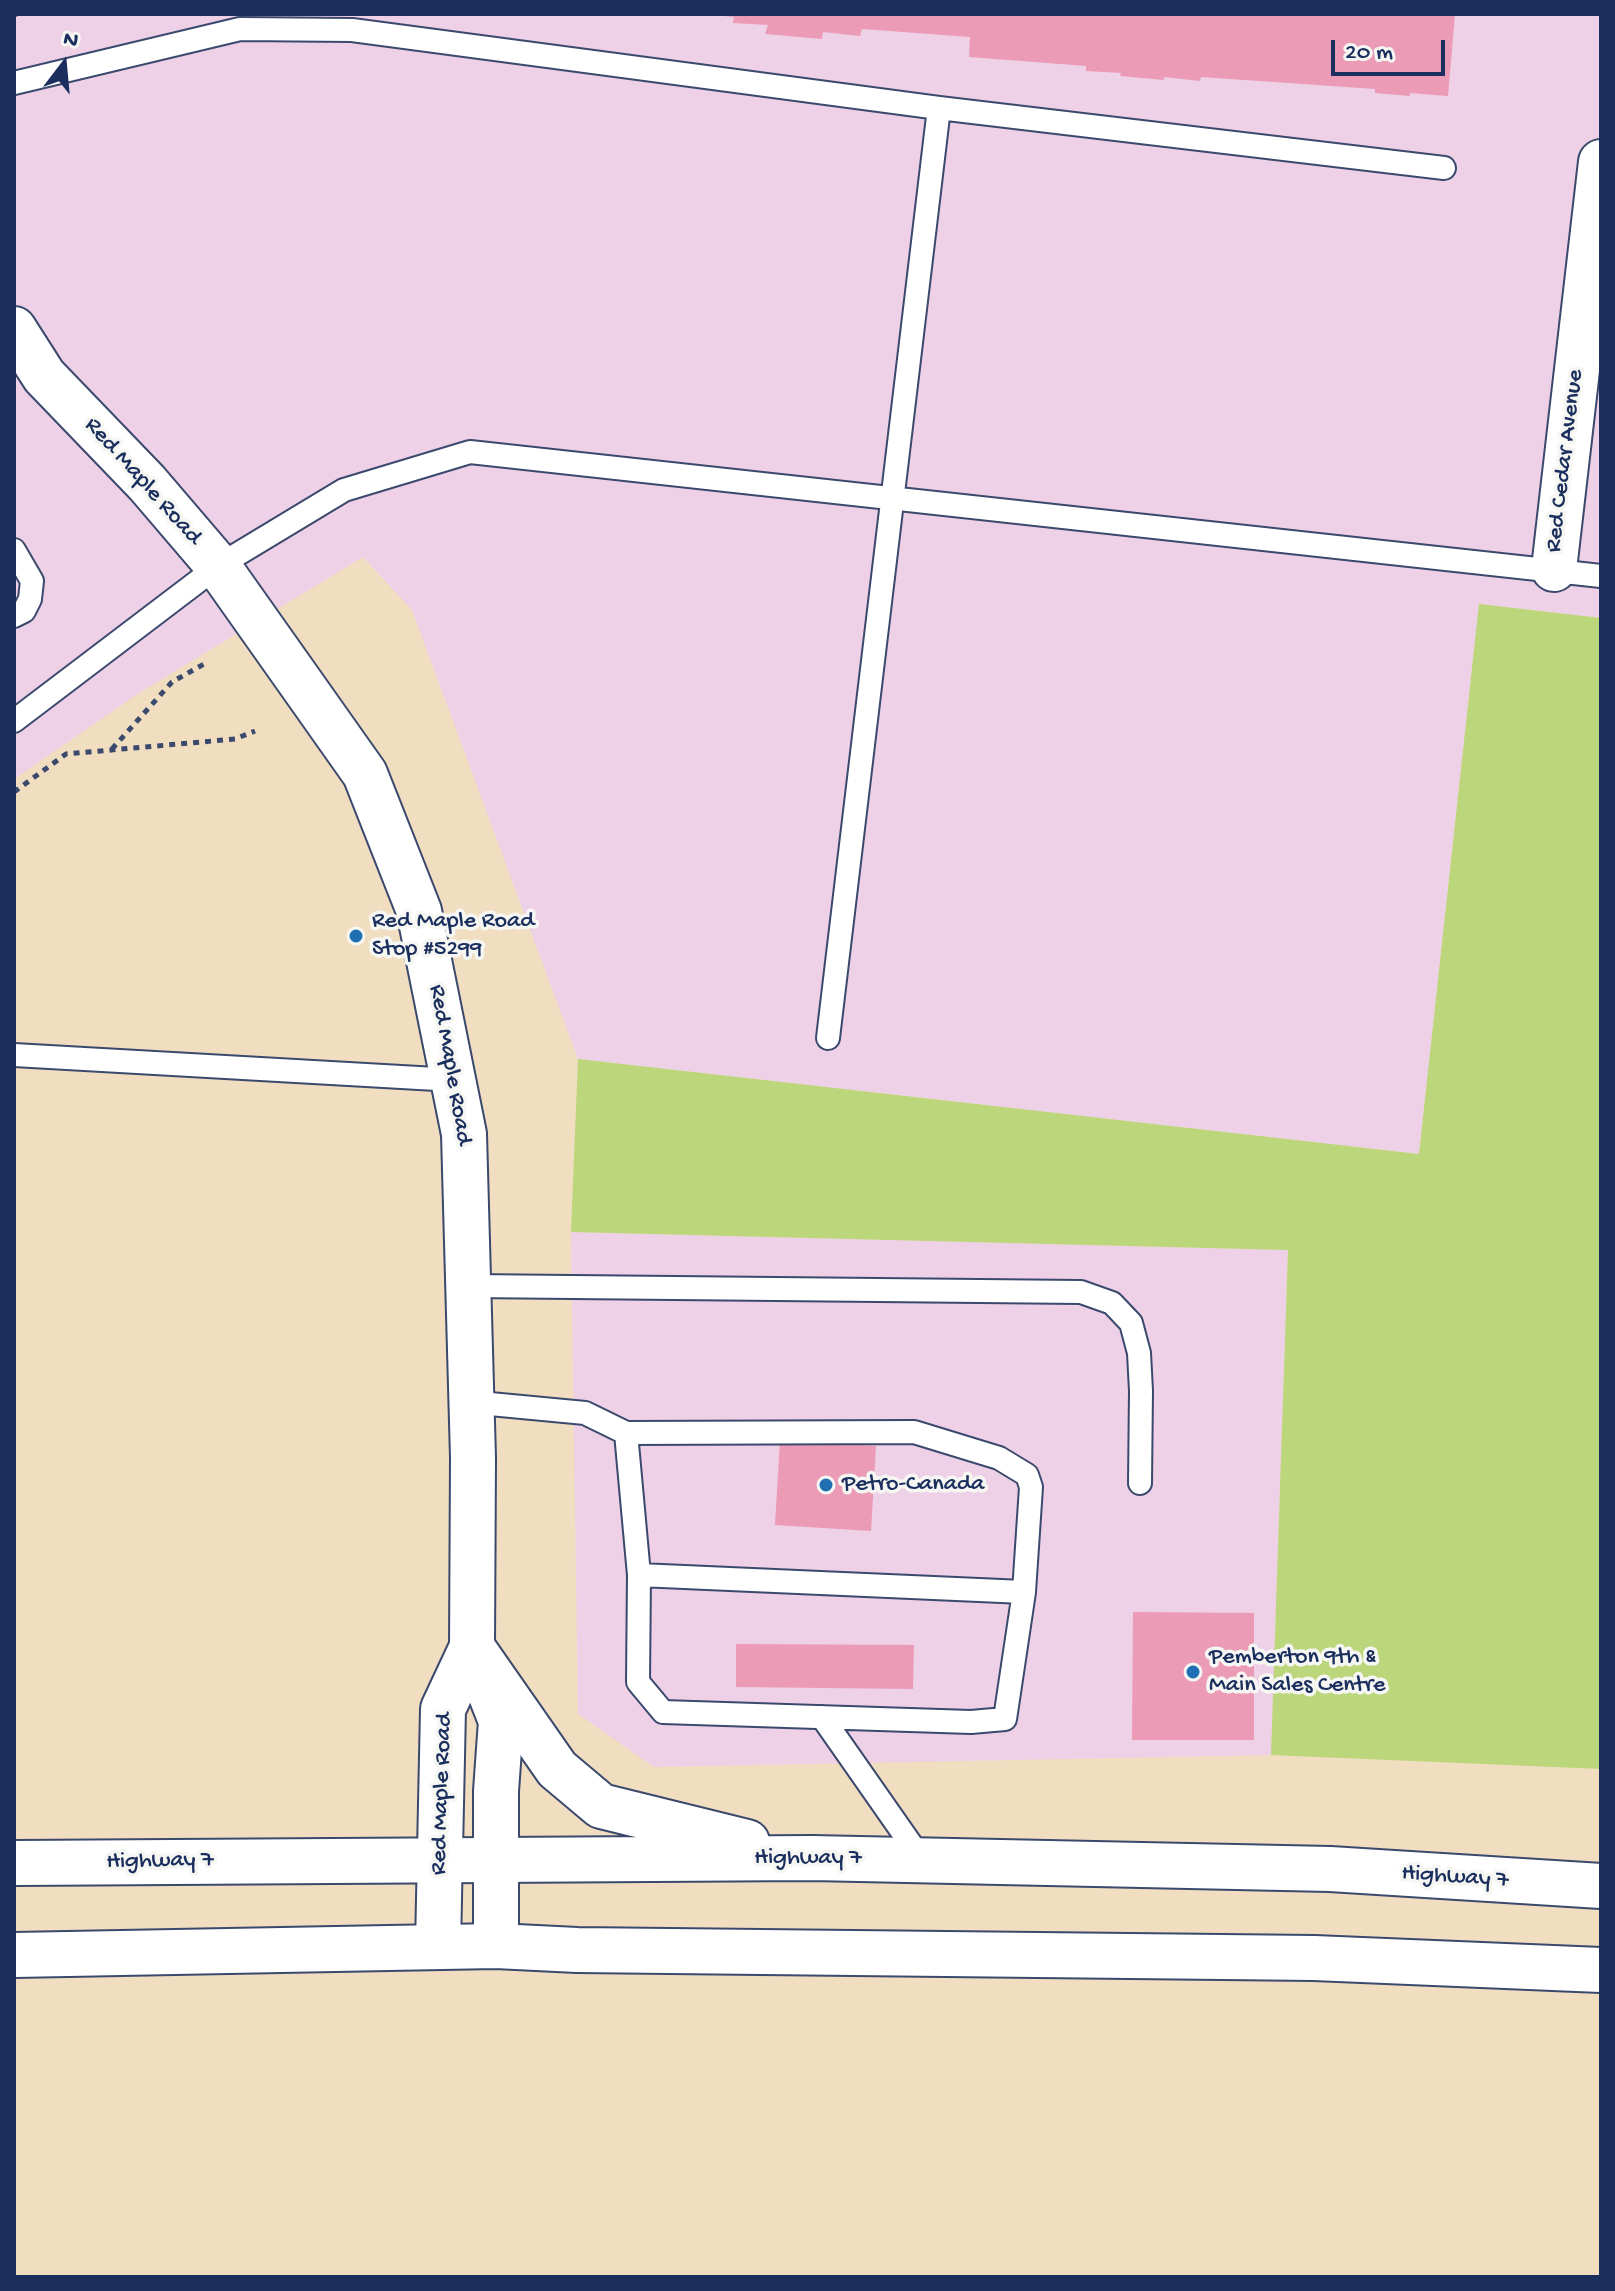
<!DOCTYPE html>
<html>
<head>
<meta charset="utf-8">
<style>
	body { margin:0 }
	#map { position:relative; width:1615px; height:2291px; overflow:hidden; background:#f1dec1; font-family:"Gochi Hand",sans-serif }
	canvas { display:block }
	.frame { position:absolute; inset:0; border:16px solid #1b2f5e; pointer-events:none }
	.north { position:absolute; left:24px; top:24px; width:80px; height:80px; -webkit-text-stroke:6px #f6f6f2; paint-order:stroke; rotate:16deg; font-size:22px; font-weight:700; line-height:32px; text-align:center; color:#1b2f5e }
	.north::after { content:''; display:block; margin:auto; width:28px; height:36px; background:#1b2f5e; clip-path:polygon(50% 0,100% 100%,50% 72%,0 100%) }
	.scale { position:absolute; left:1331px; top:40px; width:114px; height:36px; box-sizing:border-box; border:4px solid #1b2f5e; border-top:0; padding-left:10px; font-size:24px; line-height:28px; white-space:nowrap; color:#1b2f5e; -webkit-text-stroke:6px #f6f6f2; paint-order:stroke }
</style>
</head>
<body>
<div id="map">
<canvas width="1615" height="2291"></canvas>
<div class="frame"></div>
<div class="north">N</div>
<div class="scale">20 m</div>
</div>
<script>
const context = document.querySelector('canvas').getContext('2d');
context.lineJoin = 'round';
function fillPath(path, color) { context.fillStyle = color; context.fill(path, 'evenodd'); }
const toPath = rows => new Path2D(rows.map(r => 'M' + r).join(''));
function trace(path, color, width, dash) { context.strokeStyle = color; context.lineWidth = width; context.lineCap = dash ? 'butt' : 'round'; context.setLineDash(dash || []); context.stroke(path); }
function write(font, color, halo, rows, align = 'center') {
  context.font = font + ' "Gochi Hand",sans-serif'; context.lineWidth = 7; context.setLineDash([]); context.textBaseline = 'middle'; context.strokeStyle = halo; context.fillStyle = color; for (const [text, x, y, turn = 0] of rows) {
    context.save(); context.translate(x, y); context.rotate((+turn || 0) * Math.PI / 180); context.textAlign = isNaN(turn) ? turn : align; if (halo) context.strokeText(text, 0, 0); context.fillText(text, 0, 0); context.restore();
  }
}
fillPath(toPath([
	[14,14,1601,14,1601,618,1479,604,1419,1154,578,1059,412,610,363,557,139,693,14,779],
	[571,1232,1288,1250,1271,1755,654,1767,578,1714]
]), '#eed0e7');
fillPath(toPath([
	[1479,604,1601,618,1601,1769,1271,1755,1288,1250,571,1232,578,1059,1419,1154]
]), '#bbd67b');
fillPath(toPath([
	[724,14,1455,14,1448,96,1410,93,1410,96,1375,93,1375,89,1201,77,1200,81,1164,77,1164,80,1120,76,1121,73,1086,71,1086,66,969,57,970,37,862,29,860,36,823,32,822,39,765,34,768,25,733,23,734,17,724,16],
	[780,1440,876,1446,871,1531,775,1525],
	[1133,1612,1254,1613,1254,1740,1132,1740],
	[736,1644,914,1645,913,1689,736,1687]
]), '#ec9bb6');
const lane = toPath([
	[14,83,240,29,352,30,939,108,1444,168],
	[14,550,32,581,30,599,24,611,14,616],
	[14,721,218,566,344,490,470,452,1601,576],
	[828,1038,939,108],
	[14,1055,454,1080],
	[470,1286,1081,1292,1112,1303,1131,1323,1139,1353,1141,1391,1140,1483],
	[469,1402,585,1413,626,1433,639,1575,1024,1592],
	[626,1433,914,1432,999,1458,1027,1475,1031,1487,1024,1592,1005,1719,971,1722,663,1712,638,1682,639,1575],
	[822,1717,922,1860]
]);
const street = toPath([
	[1554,569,1601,162]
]);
const secondary = toPath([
	[14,329,44,376,147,483,218,566,365,774,419,911,464,1134,473,1458,472,1647,501,1721,496,1791,496,1946],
	[438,1946,443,1709,472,1647]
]);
const primary = toPath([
	[472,1647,557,1769,601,1806,747,1842],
	[14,1863,812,1858,1330,1869,1601,1886],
	[14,1955,496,1946,577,1950,1314,1958,1601,1970]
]);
trace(lane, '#3b496d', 26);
trace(street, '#3b496d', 48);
trace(secondary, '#3b496d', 48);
trace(primary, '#3b496d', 48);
trace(toPath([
	[14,15,17,14],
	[112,749,172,682,204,664],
	[14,792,66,754,235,739,255,731]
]), '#3b496d', 5, [6, 6]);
trace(lane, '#fff', 22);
trace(street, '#fff', 44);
trace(secondary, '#fff', 44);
trace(primary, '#fff', 44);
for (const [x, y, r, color] of [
	[356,936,8,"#1f6fb2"],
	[826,1485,8,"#1f6fb2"],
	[1193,1672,8,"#1f6fb2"]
]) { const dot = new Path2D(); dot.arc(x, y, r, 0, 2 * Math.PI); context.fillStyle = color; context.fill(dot); trace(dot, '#f6f6f2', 3); }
write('24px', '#1b2f5e', '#f6f6f2', [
	["Red Cedar Avenue",1566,461,-83],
	["Red Maple Road",142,482,48],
	["Red Maple Road",449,1065,80],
	["Red Maple Road",443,1794,-88],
	["Highway 7",808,1859],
	["Highway 7",160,1862,-1],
	["Highway 7",1455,1878,4]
]);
write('24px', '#1b2f5e', '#f6f6f2', [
	["Red Maple Road",372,922],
	["Stop #5299",372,950],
	["Petro-Canada",842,1485],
	["Pemberton 9th &",1209,1658],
	["Main Sales Centre",1209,1686]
], 'left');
</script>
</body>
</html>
